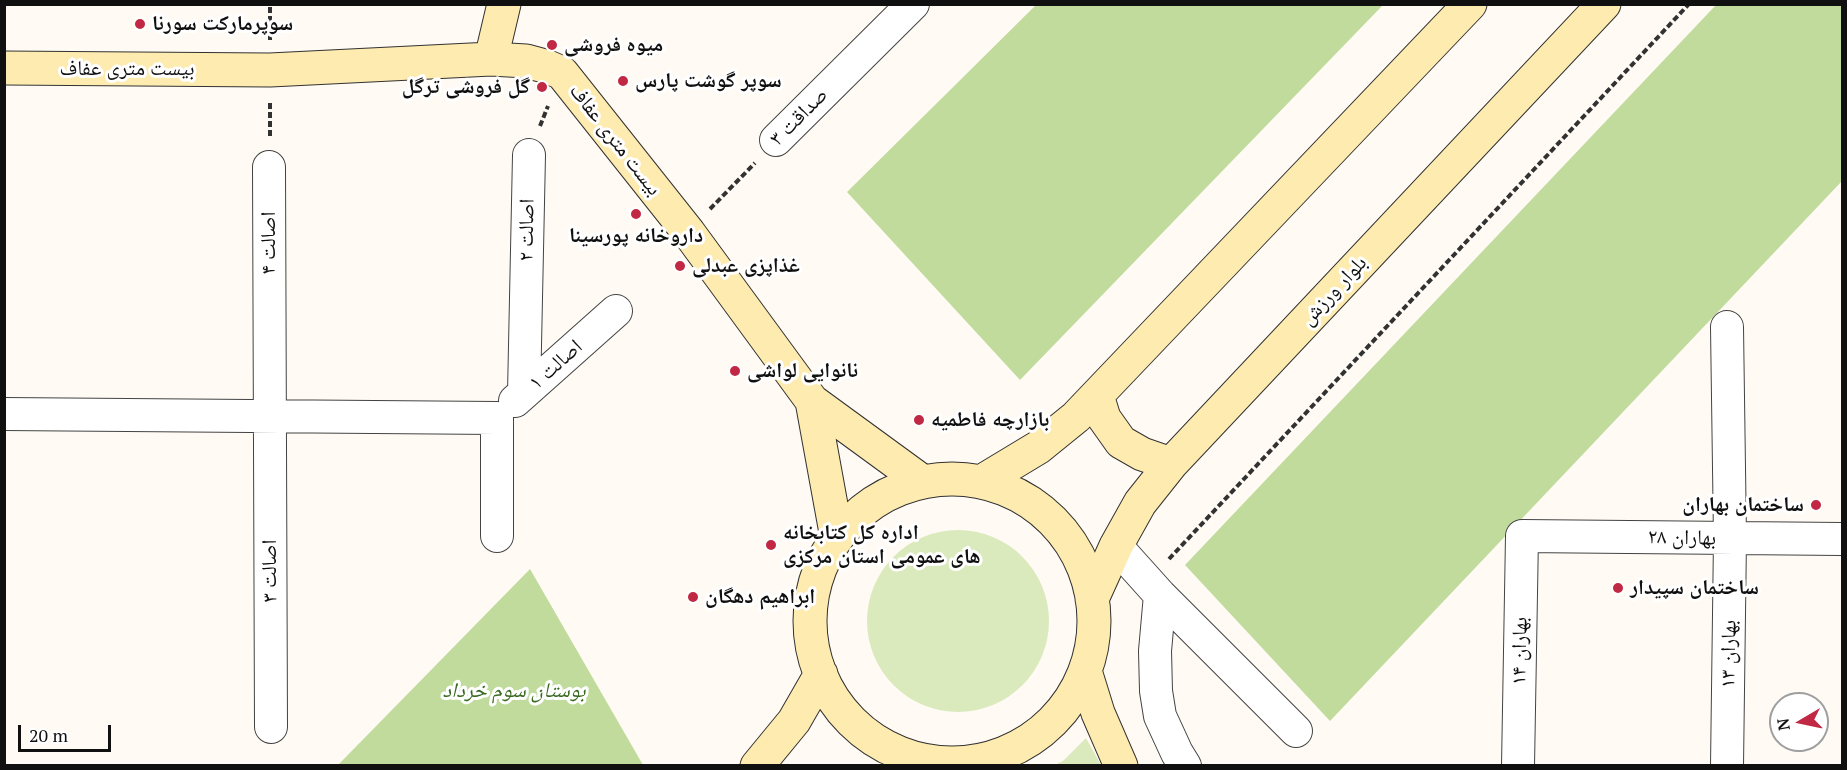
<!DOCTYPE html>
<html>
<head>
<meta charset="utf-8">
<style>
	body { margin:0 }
	#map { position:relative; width:1847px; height:770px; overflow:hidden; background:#fffbf4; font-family:"PT Serif",serif }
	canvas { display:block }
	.frame { position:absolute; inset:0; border:6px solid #101010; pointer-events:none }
	.north { position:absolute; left:1769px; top:692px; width:60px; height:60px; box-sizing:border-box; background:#fff; border:2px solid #9f9f9f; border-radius:50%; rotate:261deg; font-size:16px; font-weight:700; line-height:24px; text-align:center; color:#101010 }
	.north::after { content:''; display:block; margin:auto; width:21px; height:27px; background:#c12843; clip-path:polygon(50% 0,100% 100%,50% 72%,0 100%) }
	.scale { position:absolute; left:18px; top:725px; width:93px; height:27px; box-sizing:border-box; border:3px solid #101010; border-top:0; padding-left:8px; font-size:18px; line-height:21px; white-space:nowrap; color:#101010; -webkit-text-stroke:4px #fff; paint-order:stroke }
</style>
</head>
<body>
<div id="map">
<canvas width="1847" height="770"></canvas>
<div class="frame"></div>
<div class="north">N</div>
<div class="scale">20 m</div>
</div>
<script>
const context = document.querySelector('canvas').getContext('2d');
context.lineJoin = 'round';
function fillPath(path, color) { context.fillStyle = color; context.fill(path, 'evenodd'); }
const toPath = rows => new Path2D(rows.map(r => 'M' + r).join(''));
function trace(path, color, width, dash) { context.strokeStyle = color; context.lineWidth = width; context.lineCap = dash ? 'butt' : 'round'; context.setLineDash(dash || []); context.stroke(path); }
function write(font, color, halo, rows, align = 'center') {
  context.font = font + ' "PT Serif","Noto Naskh Arabic",serif'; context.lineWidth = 6; context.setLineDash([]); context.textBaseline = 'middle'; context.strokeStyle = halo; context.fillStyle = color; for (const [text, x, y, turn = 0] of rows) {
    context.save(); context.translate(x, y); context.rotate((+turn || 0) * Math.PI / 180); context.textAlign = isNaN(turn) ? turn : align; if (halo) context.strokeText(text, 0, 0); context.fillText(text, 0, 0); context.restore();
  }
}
fillPath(toPath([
	'867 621a91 91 0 1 1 182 0a91 91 0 1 1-182 0Z',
	[1086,738,1101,765,1055,765,1063,761]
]), '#daeabd');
fillPath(toPath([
	[1037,4,1383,5,1020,380,847,192],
	[1716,5,1842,5,1842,181,1330,721,1185,565],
	[530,569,643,765,338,765]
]), '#c0db9c');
const street = toPath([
	[776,140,913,4],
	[269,167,271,727],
	[1727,327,1730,538,1727,766],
	[524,393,529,155],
	[515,401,616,311],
	[4,414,497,418],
	[497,536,497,418],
	[1116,546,1160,595,1296,731],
	[1160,595,1155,651,1156,691,1160,716,1177,753,1185,766],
	[1518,766,1522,536,1842,539]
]);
const secondary = toPath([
	[491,59,504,4],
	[4,68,270,70,491,59,526,61,548,67,562,73,689,233,812,401,923,482],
	[1097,395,1104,418,1121,442,1142,454,1171,464],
	[812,401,837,538],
	'810 621a142 142 0 1 1 284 0a142 142 0 1 1-284 0Z',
	[981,482,1039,447,1076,417,1470,4],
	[1092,599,1116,546,1140,503,1171,464,1604,4],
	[1085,671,1098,713,1121,766],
	[757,766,794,721,821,674]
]);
trace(street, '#434343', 34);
trace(secondary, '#323232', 35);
trace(toPath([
	[270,40,270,4],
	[540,126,548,106],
	[270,136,270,101],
	[710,209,755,163],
	[1169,559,1689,4]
]), '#323232', 4, [6, 3]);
trace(street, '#fff', 32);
trace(secondary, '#feebb0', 33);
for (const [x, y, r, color] of [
	[140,24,6,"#c12843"],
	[552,45,6,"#c12843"],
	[623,81,6,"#c12843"],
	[542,87,6,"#c12843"],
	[636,214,6,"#c12843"],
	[680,266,6,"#c12843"],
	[735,371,6,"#c12843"],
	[919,420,6,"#c12843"],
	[1816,505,6,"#c12843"],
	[771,545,6,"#c12843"],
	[1618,588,6,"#c12843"],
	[693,597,6,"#c12843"]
]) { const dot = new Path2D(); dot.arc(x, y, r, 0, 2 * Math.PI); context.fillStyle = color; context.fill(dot); trace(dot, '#fff', 2); }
write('bold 21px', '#101010', '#fff', [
	["سوپرمارکت سورنا",152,24],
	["میوه فروشی",564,45],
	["سوپر گوشت پارس",635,81],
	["گل فروشی ترگل",530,87,"right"],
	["داروخانه پورسینا",636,236,"center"],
	["غذاپزی عبدلی",692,266],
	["نانوایی لواشی",747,371],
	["بازارچه فاطمیه",931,420],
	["ساختمان بهاران",1804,505,"right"],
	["اداره کل کتابخانه",783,533],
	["های عمومی استان مرکزی",783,557],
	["ساختمان سپیدار",1630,588],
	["ابراهیم دهگان",705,597]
], 'left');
write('21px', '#101010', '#fff', [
	["بیست متری عفاف",127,69],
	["صداقت ۳",799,117,-45],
	["بیست متری عفاف",615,140,52],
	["اصالت ۲",527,230,-89],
	["اصالت ۴",269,243,-90],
	["بلوار ورزش",1334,291,-47],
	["اصالت ۱",556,365,-42],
	["بهاران ۲۸",1682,538,1],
	["اصالت ۳",270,571,-90],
	["بهاران ۱۴",1520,651,-89],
	["بهاران ۱۳",1729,654,-89]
]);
write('italic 21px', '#386920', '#fff', [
	["بوستان سوم خرداد",514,691]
]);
</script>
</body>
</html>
